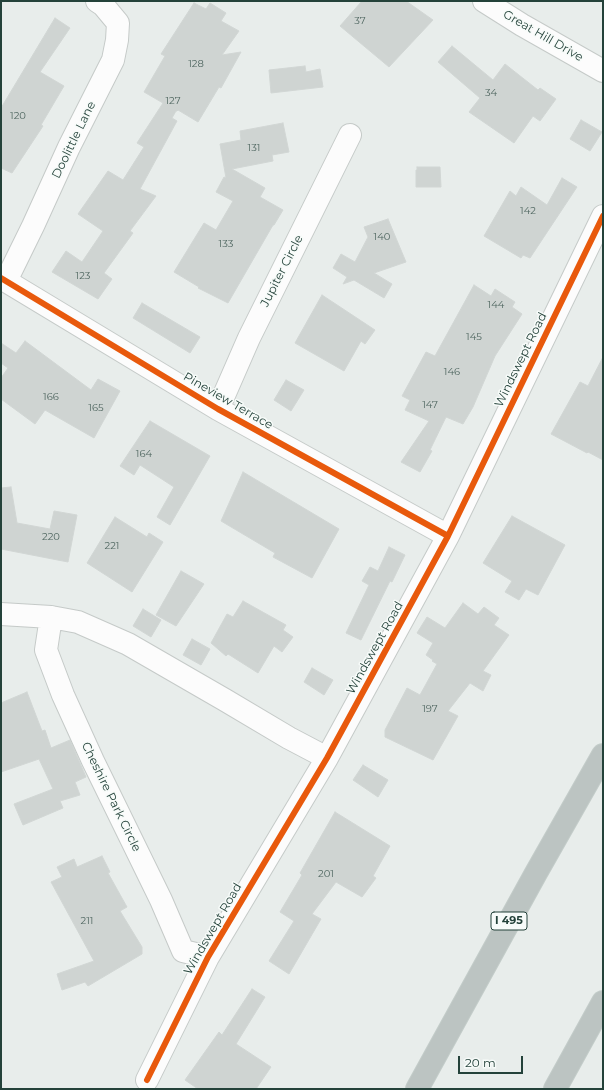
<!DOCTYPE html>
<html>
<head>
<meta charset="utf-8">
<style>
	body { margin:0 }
	#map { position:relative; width:604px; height:1090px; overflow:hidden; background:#e8edeb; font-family:Montserrat,sans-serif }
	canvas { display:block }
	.frame { position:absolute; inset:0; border:2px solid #24423a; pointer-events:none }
	.scale { position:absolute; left:458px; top:1056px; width:65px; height:18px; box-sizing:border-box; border:2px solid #24423a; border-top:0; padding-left:5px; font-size:12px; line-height:14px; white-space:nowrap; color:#24423a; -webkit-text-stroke:3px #f7fbf9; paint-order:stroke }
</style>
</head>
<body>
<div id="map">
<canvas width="604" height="1090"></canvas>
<div class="frame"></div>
<div class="scale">20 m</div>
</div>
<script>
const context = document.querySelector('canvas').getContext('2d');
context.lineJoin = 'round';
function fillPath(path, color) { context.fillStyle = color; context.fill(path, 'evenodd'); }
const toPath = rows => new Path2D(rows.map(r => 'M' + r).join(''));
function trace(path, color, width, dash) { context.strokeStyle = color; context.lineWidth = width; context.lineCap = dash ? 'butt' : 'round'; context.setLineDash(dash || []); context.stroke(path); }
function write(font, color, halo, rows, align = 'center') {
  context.font = font + ' Montserrat,sans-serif'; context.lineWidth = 3; context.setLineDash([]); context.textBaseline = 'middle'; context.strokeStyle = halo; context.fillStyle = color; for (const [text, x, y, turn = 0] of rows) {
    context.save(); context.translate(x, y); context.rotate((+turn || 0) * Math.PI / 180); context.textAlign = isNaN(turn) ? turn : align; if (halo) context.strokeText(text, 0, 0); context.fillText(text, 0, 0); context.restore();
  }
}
const building = toPath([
	[362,1,406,1,433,20,389,67,340,26,362,1],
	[194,3,206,9,210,3,226,13,221,21,239,31,222,55,241,52,221,88,219,87,198,122,178,110,177,111,176,111,172,118,177,121,140,189,156,196,130,231,133,233,104,273,112,279,98,299,52,272,66,251,82,262,103,231,78,214,108,171,123,180,144,147,137,143,163,103,144,92,165,56,161,54,194,3],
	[55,18,70,28,40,72,64,86,41,125,43,126,12,173,1,168,1,108,55,18],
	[452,46,493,80,505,64,538,90,540,88,556,99,540,121,533,116,514,143,469,112,480,98,438,62,452,46],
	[305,66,306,72,320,69,323,87,271,93,269,70,305,66],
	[581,120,602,132,590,151,570,139,581,120],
	[283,123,289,152,272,155,273,161,232,169,265,188,260,197,283,210,274,225,273,225,228,303,198,288,199,287,174,272,204,223,216,230,233,201,216,192,224,177,226,178,220,144,241,140,240,131,283,123],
	[417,167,440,167,441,187,416,187,416,170,417,170,417,167],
	[562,178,577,187,530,258,523,255,521,258,484,236,510,191,516,196,521,187,547,205,562,178],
	[388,219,406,262,374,273,392,284,384,298,354,280,343,284,347,277,333,268,341,254,355,262,368,237,364,227,388,219],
	[474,285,491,296,495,289,515,302,512,307,522,314,495,356,473,407,463,424,446,417,430,450,432,451,420,472,401,462,429,421,405,410,410,400,402,396,426,352,435,356,474,285],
	[322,295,375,330,365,344,361,341,344,371,295,343,322,295],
	[142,303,200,337,190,353,133,318,142,303],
	[25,341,91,390,98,379,120,391,94,438,45,410,35,424,1,399,1,378,8,368,1,363,1,343,16,353,25,341],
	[603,357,603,460,588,452,587,453,551,434,580,382,588,386,603,357],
	[286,380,304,390,291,411,274,400,286,380],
	[150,421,210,456,170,525,157,517,174,487,140,465,134,475,120,466,150,421],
	[243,472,339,529,312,578,273,557,275,553,221,521,243,472],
	[11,487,17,523,50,529,54,511,77,515,68,562,1,549,1,488,11,487],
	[512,516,565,545,538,595,526,589,519,600,505,592,512,581,483,563,512,516],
	[115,517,147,537,149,533,163,542,132,592,87,563,115,517],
	[389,547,405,555,392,582,390,581,361,640,346,633,369,585,362,581,370,567,378,571,389,547],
	[181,571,204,584,176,626,156,615,181,571],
	[243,601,286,625,283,630,293,637,282,652,274,646,258,673,228,654,226,656,211,643,227,614,233,617,243,601],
	[463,603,478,614,484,607,499,618,494,625,509,635,483,671,491,675,483,691,470,683,448,711,458,716,433,760,385,737,385,730,407,688,420,695,437,664,432,661,433,660,426,655,433,643,417,633,427,617,445,628,463,603],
	[143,609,161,620,151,637,133,626,143,609],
	[192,639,210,649,201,665,183,655,192,639],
	[312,668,333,680,324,695,304,682,312,668],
	[27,692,42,731,45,730,51,748,70,740,86,777,75,782,80,795,60,801,63,808,23,825,14,804,53,789,39,759,1,772,1,703,27,692],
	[363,765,388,780,378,797,353,780,363,765],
	[335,812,390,846,373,876,376,878,362,897,336,882,312,914,321,919,289,974,269,961,294,921,280,912,302,875,300,873,335,812],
	[102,856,110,872,108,873,127,907,120,911,142,947,142,954,88,986,85,982,62,990,57,974,94,961,51,882,62,877,57,867,74,859,77,867,102,856],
	[252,989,265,997,236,1044,271,1067,256,1089,198,1089,185,1080,219,1032,222,1035,252,989]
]);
fillPath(building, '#cfd4d2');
trace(building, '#d1d6d4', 1);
const minor = toPath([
	[484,1,522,25,603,71],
	[1,278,218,409,448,536],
	[6,281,33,226,69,147,113,60,117,40,118,23,103,5,97,1],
	[218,409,249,338,350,135],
	[1,614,51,617,78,622,128,644,225,700,289,738,327,758],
	[51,617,46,650,63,695,93,761,161,900,183,951,208,957],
	[147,1080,208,957,327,758,448,536,603,216]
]);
const highway = toPath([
	[417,1089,536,873,603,755],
	[555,1089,603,1002]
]);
trace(minor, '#c5cac8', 24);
trace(highway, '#c3ccc9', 24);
trace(minor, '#fcfcfc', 22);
trace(highway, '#bcc4c2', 22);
trace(toPath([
	[1,278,218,409,448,536],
	[147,1080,208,957,327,758,448,536,603,216]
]), '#e8590c', 6);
write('10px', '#506761', null, [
	["37",360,21],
	["128",196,64],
	["34",491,93],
	["127",173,101],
	["120",18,116],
	["131",254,148],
	["142",528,211],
	["140",382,237],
	["133",226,244],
	["123",83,276],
	["144",496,305],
	["145",474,337],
	["146",452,372],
	["166",51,397],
	["147",430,405],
	["165",96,408],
	["164",144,454],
	["220",51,537],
	["221",112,546],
	["197",430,709],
	["201",326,874],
	["211",87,921]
]);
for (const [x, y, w] of [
	[509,921,36]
]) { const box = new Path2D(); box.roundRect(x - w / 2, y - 9, w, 18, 3); context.fillStyle = '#f7fbf9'; context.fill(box); trace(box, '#24423a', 1); }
write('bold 11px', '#24423a', null, [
	["I 495",509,921]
]);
write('12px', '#24423a', '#f7fbf9', [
	["Great Hill Drive",543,36,30],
	["Doolittle Lane",74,140,-64],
	["Jupiter Circle",282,271,-63],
	["Windswept Road",521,360,-64],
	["Pineview Terrace",228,401,30],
	["Windswept Road",375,648,-61],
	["Cheshire Park Circle",111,797,64],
	["Windswept Road",213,929,-60]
]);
</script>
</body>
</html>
